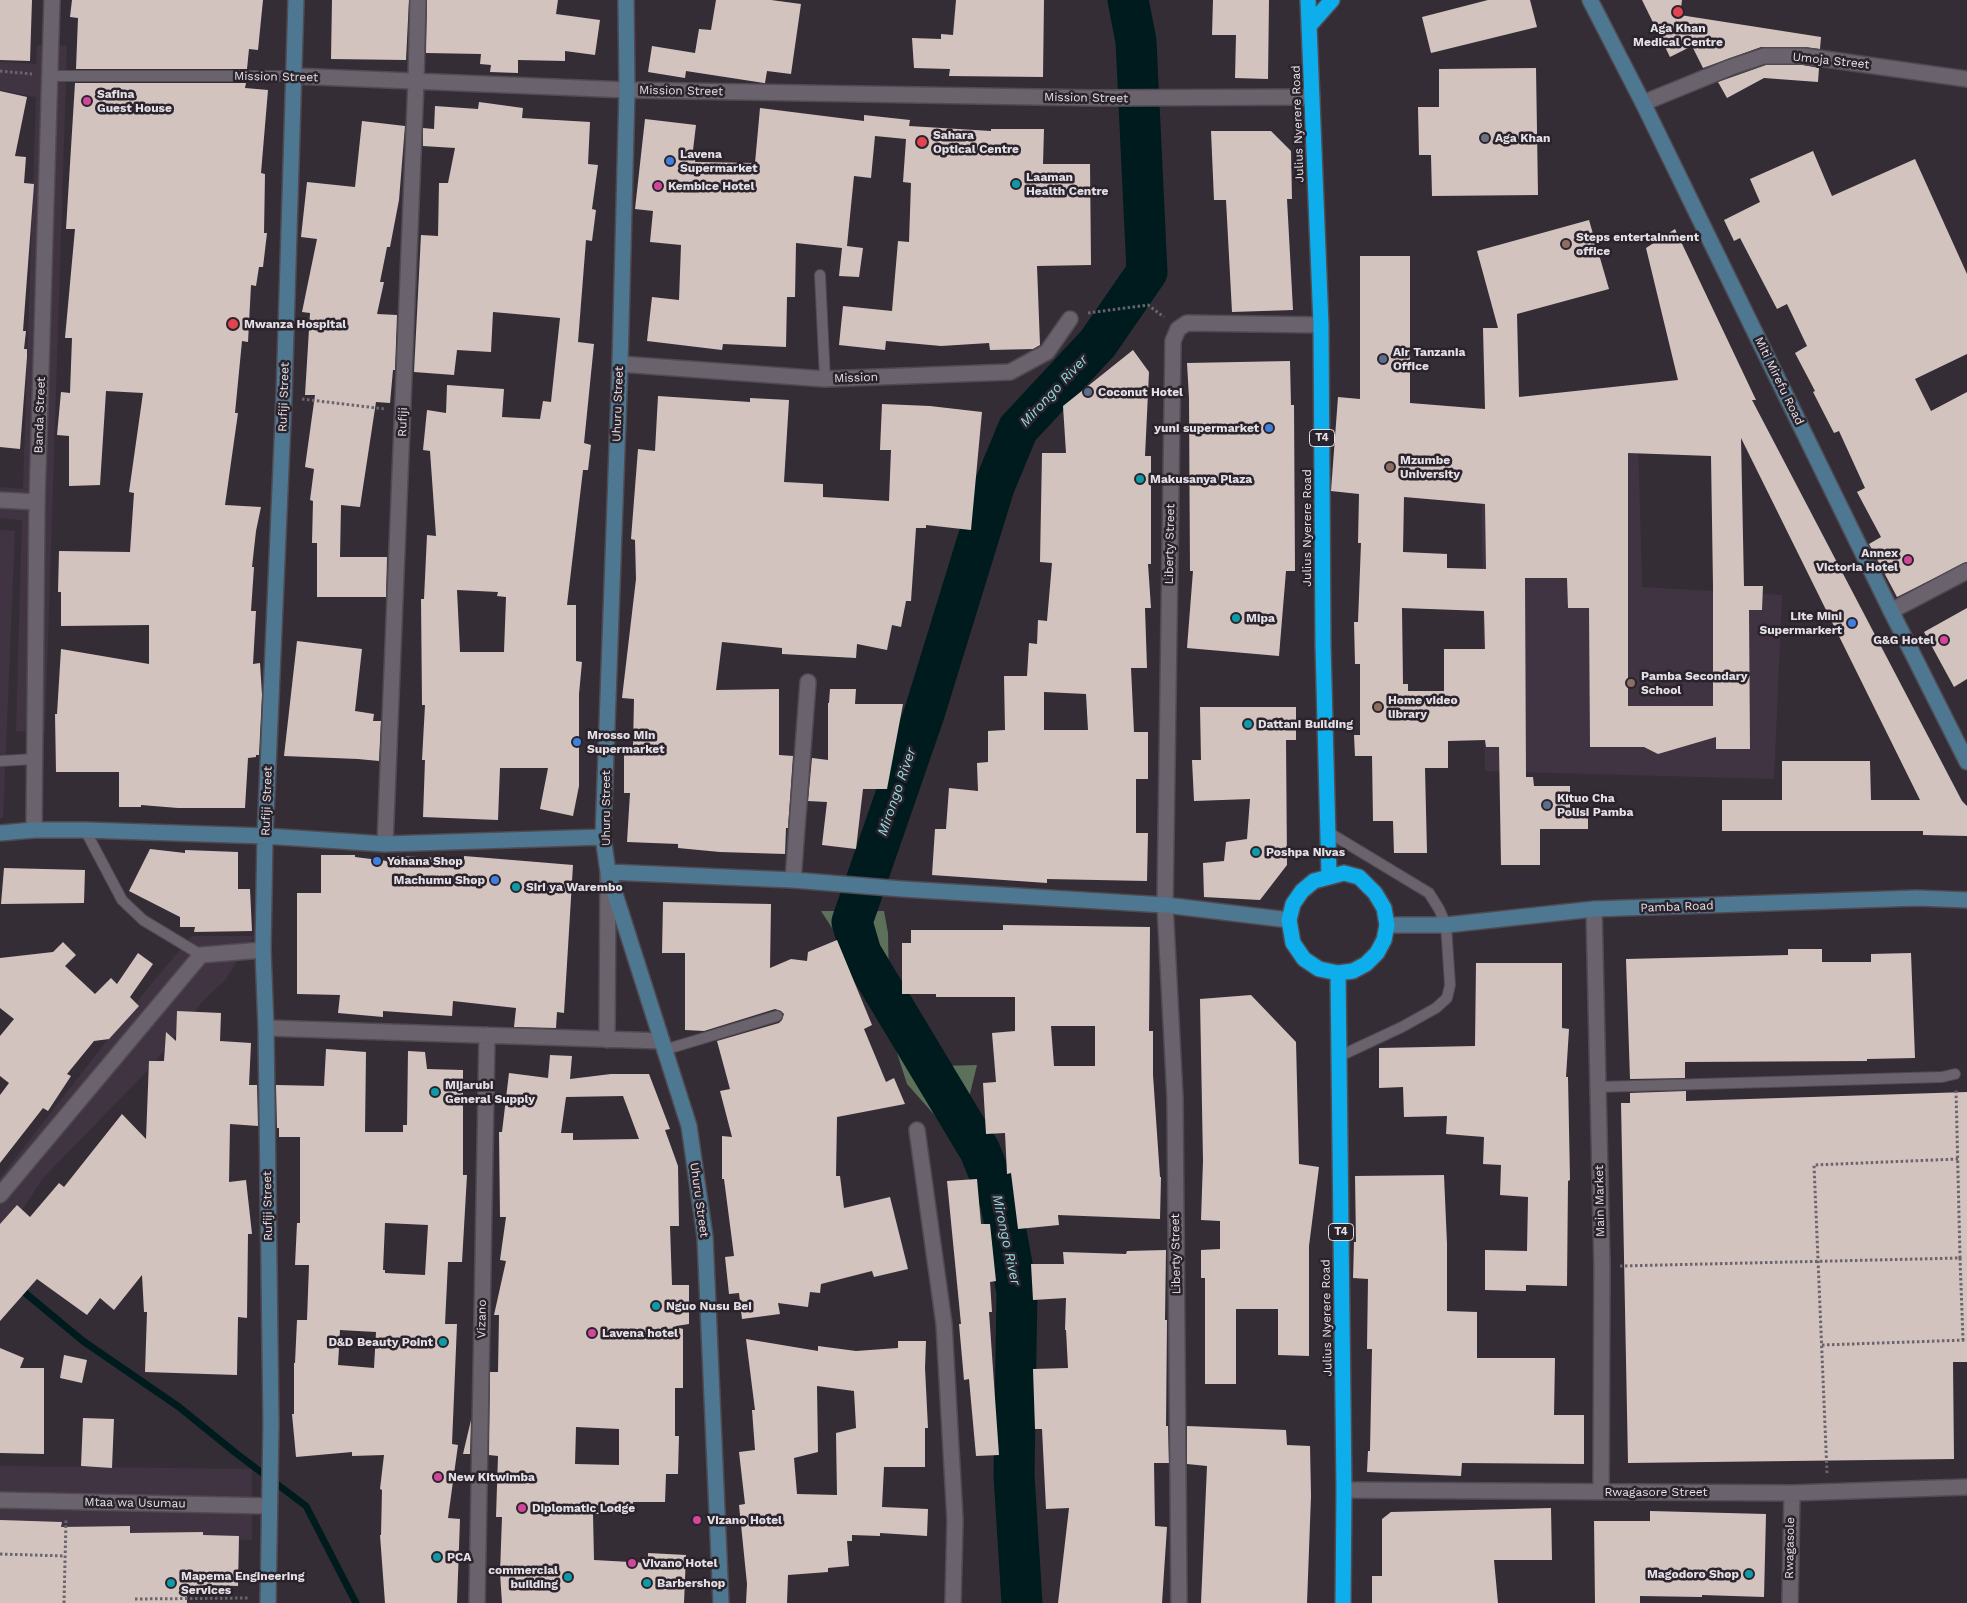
<!DOCTYPE html>
<html>
<head>
<meta charset="utf-8">
<style>
	body { margin:0 }
	canvas { display:block; background:#342d36 }
</style>
</head>
<body>
<canvas width="1967" height="1603"></canvas>
<script>
const context = document.querySelector('canvas').getContext('2d');
context.lineJoin = 'round';
function fillPath(path, color) { context.fillStyle = color; context.fill(path, 'evenodd'); }
const toPath = rows => new Path2D(rows.map(r => 'M' + r).join(''));
function trace(path, color, width, dash) { context.strokeStyle = color; context.lineWidth = width; context.lineCap = dash ? 'butt' : 'round'; context.setLineDash(dash || []); context.stroke(path); }
function write(font, color, halo, rows, align = 'center') {
  context.font = font + ' "Work Sans",sans-serif'; context.lineWidth = 5; context.setLineDash([]); context.textBaseline = 'middle'; context.strokeStyle = halo; context.fillStyle = color; for (const [text, x, y, turn = 0] of rows) {
    context.save(); context.translate(x, y); context.rotate((+turn || 0) * Math.PI / 180); context.textAlign = isNaN(turn) ? turn : align; if (halo) context.strokeText(text, 0, 0); context.fillText(text, 0, 0); context.restore();
  }
}
fillPath(toPath([
	[37,45,67,46,45,733,16,731,22,520,0,518,0,487,23,489,36,97,0,90,0,62,36,64],
	[1638,438,1642,587,1782,595,1774,779,1485,771,1481,444],
	[0,530,15,531,3,817,0,818],
	[192,936,254,936,225,980,203,1001,149,1069,43,1178,0,1244,0,1178,148,988],
	[0,1466,252,1469,252,1540,135,1537,0,1603]
]), '#403442');
fillPath(toPath([
	[821,911,884,911,888,933,889,984,918,1019,943,1066,977,1065,966,1110,985,1145,998,1146,993,1167,964,1161,962,1146,907,1084,889,1028,851,957]
]), '#5c705a');
trace(toPath([
	[18,1287,83,1341,179,1407,237,1454,306,1506,356,1603]
]), '#001b1d', 7);
trace(toPath([
	[1022,1603,1014,1475,1017,1292,1001,1204,980,1151,861,953,852,922,925,711,994,487,1018,429,1098,343,1147,272,1136,41,1128,0]
]), '#001b1d', 41);
fillPath(toPath([
	[0,0,32,0,30,61,0,60],
	[72,0,263,0,258,50,249,49,247,69,76,69,78,18,70,17],
	[332,0,409,0,406,60,331,59],
	[427,0,558,0,556,14,600,20,595,55,565,51,565,61,518,60,518,73,490,72,491,65,480,64,481,54,426,53],
	[716,0,771,0,801,4,791,74,767,71,765,83,764,83,686,71,685,78,648,72,652,46,695,53,699,29,711,30],
	[956,0,1044,0,1043,77,949,76,950,69,914,68,912,38,941,39,941,34,953,35],
	[1213,0,1269,0,1268,79,1235,78,1236,35,1212,35],
	[1488,0,1530,0,1537,27,1431,53,1422,17],
	[1642,0,1682,0,1680,15,1821,37,1820,49,1804,47,1761,47,1703,68,1692,46,1670,57],
	[1766,65,1803,65,1819,68,1818,82,1764,78,1727,98,1718,82],
	[1536,68,1538,195,1432,196,1431,155,1419,155,1418,107,1439,107,1439,69],
	[75,83,246,83,245,88,268,90,261,173,265,174,264,233,267,233,263,267,259,267,256,286,251,285,248,342,242,341,235,413,238,413,225,505,261,507,256,531,252,567,254,567,251,611,256,611,253,664,260,663,262,695,259,755,256,755,256,757,248,758,245,808,178,808,141,805,141,807,119,807,119,772,56,772,55,714,57,714,61,649,149,664,149,625,61,626,61,592,58,592,59,551,130,552,134,493,129,492,143,393,106,391,100,485,69,486,69,436,57,435,61,392,70,393,72,338,65,338,75,229,66,229],
	[0,91,27,97,15,156,26,157,24,183,34,184,23,331,26,331,24,349,27,349,27,357,20,449,0,447],
	[479,102,523,108,522,118,590,122,588,164,598,165,592,209,596,210,592,241,586,240,578,342,594,344,584,443,591,445,588,470,583,470,567,605,576,605,576,661,582,662,579,694,579,786,573,816,540,809,548,768,500,768,498,820,423,817,425,760,422,760,425,705,422,705,421,599,424,599,427,535,436,536,430,451,423,450,427,410,446,413,447,385,504,389,502,417,540,419,543,401,551,402,560,318,493,312,491,352,457,350,454,375,414,372,421,235,438,236,439,183,448,183,455,148,423,146,423,128,434,129,435,106,478,109],
	[457,590,498,592,497,596,506,597,504,652,460,652],
	[760,108,864,121,864,115,910,120,909,126,991,131,991,129,1044,129,1043,164,1090,164,1091,265,1037,266,1040,345,1033,349,990,350,989,343,941,346,886,341,885,350,839,345,843,306,892,311,898,241,909,242,911,183,903,182,906,139,875,136,871,178,854,176,847,246,863,248,859,277,839,276,842,248,796,243,795,297,787,297,786,347,723,344,722,350,647,341,652,297,679,300,681,245,650,242,653,211,635,209,645,119,696,125,693,150,696,150,695,162,755,163],
	[362,121,405,126,399,200,390,247,387,247,380,282,384,282,377,314,397,315,395,370,393,370,390,403,376,402,360,507,341,505,340,557,387,557,386,597,317,597,317,543,312,543,313,501,310,500,314,469,305,467,315,395,305,395,310,313,302,312,317,239,301,237,307,182,355,187],
	[1211,131,1271,131,1291,151,1292,199,1287,199,1293,310,1232,312,1226,200,1214,200],
	[1813,151,1832,196,1915,159,1967,274,1967,354,1915,379,1931,411,1967,392,1967,562,1897,597,1869,544,1881,537,1857,492,1865,488,1839,431,1834,433,1813,392,1815,391,1795,353,1807,346,1787,304,1777,309,1740,238,1734,241,1724,220,1760,202,1750,179],
	[1589,220,1609,289,1517,314,1519,397,1678,380,1646,248,1675,229,1756,400,1752,400,1962,801,1967,806,1967,836,1923,835,1923,831,1722,831,1722,800,1782,800,1782,761,1870,761,1871,800,1920,800,1741,438,1744,586,1763,586,1762,610,1749,610,1750,749,1716,749,1716,737,1658,754,1644,747,1590,747,1589,608,1568,608,1567,578,1525,578,1526,777,1533,777,1534,786,1570,786,1570,811,1588,811,1588,829,1540,829,1540,865,1501,865,1499,747,1486,747,1485,740,1448,741,1448,768,1425,768,1427,853,1394,853,1393,821,1373,821,1372,756,1355,756,1354,735,1360,735,1360,664,1355,664,1354,622,1358,622,1361,543,1358,543,1359,494,1331,491,1338,397,1360,399,1360,256,1410,256,1410,403,1485,409,1483,328,1498,328,1477,251],
	[1628,453,1711,456,1713,586,1713,706,1628,706],
	[1404,497,1485,504,1486,569,1447,568,1447,554,1403,552],
	[1402,608,1484,611,1485,649,1444,649,1444,691,1408,691,1408,684,1403,684],
	[1133,350,1149,372,1145,456,1151,456,1151,564,1148,564,1151,608,1145,608,1147,668,1131,668,1134,732,1148,732,1148,779,1136,779,1136,833,1148,833,1147,881,1047,879,1047,883,932,875,935,829,946,829,949,788,978,791,977,763,988,762,988,731,1005,730,1004,676,1027,676,1029,643,1037,644,1038,620,1047,621,1052,563,1040,562,1042,453,1066,453,1063,406],
	[1044,692,1086,694,1088,730,1044,730],
	[1290,361,1291,405,1294,405,1295,571,1286,571,1279,656,1187,648,1193,571,1190,571,1189,398,1187,363],
	[658,396,750,402,750,398,789,400,784,482,823,484,823,497,889,501,891,450,880,450,882,404,930,406,982,412,971,530,926,525,926,528,916,528,911,601,906,601,901,627,892,625,887,650,857,644,856,658,782,654,782,648,722,642,716,690,779,689,779,755,793,756,788,828,786,828,785,854,720,852,678,848,678,844,627,842,630,793,624,793,624,747,633,747,634,699,622,698,636,579,635,540,631,539,638,449,655,451],
	[1967,608,1967,679,1954,687,1924,632],
	[297,641,362,649,355,711,374,714,373,721,381,721,379,761,358,759,284,756],
	[830,689,856,689,855,704,903,704,887,789,863,789,856,849,822,845,827,802,808,801,812,758,828,760,828,703,829,703],
	[1200,707,1296,707,1296,740,1286,740,1287,865,1260,900,1204,897,1203,863,1224,861,1226,842,1247,839,1250,799,1194,801,1192,760,1201,760],
	[150,849,185,853,185,850,238,852,238,889,250,889,252,931,194,932,195,927,180,927,180,917,129,891],
	[321,855,355,855,355,857,395,862,395,856,464,859,464,856,573,865,564,1013,557,1012,556,1028,514,1027,516,1008,453,1001,452,1016,383,1011,383,1017,338,1013,340,995,297,994,297,893,321,893],
	[4,868,85,870,84,903,1,904],
	[663,902,771,904,770,968,791,959,807,961,808,952,837,940,872,1025,864,1029,886,1082,894,1078,905,1104,837,1117,836,1176,840,1176,844,1208,890,1197,908,1269,874,1277,872,1271,821,1284,820,1293,810,1292,808,1307,778,1303,780,1314,742,1319,739,1293,729,1294,725,1257,734,1256,724,1179,722,1179,722,1136,732,1137,720,1091,730,1089,717,1041,779,1023,782,1020,784,1014,781,1011,775,1009,704,1031,685,1030,685,953,662,953],
	[1003,925,1150,927,1149,1031,1153,1031,1153,1075,1160,1177,1161,1177,1160,1219,1058,1215,1059,1225,1018,1229,1011,1173,1007,1174,1005,1133,986,1134,983,1083,996,1082,992,1033,1015,1031,1015,997,936,997,936,994,902,994,902,943,911,943,911,930,1003,930],
	[1051,1026,1095,1026,1095,1066,1054,1066],
	[63,942,76,955,65,966,95,994,111,978,117,984,138,953,153,964,130,997,139,1006,109,1039,94,1041,67,1074,71,1076,48,1111,43,1108,0,1163,0,1095,9,1083,0,1076,0,1036,14,1019,0,1008,0,958,53,952],
	[1788,949,1822,949,1822,962,1871,962,1871,954,1911,953,1915,1058,1867,1059,1867,1061,1685,1062,1685,1078,1630,1079,1626,959,1788,955],
	[1476,963,1562,963,1562,1028,1569,1029,1566,1077,1568,1077,1570,1180,1568,1181,1567,1286,1526,1285,1526,1291,1485,1290,1485,1250,1527,1251,1528,1197,1500,1195,1501,1165,1483,1164,1484,1137,1446,1134,1447,1116,1404,1117,1403,1087,1379,1088,1379,1048,1475,1046],
	[1251,995,1296,1042,1299,1164,1319,1167,1309,1246,1309,1356,1278,1355,1278,1309,1236,1309,1236,1384,1205,1384,1205,1278,1201,1278,1201,1250,1220,1249,1220,1221,1201,1220,1203,1161,1200,999],
	[177,1011,221,1013,220,1041,251,1043,249,1085,257,1085,258,1126,230,1124,229,1182,246,1180,252,1234,248,1234,247,1318,238,1317,237,1375,145,1372,147,1312,144,1312,142,1275,114,1310,100,1298,87,1315,37,1279,0,1321,0,1224,17,1205,30,1217,59,1183,64,1187,122,1114,146,1139,149,1061,164,1061,166,1032,176,1041],
	[326,1049,366,1052,365,1132,403,1132,403,1125,407,1125,408,1051,425,1052,427,1069,463,1070,463,1175,467,1175,462,1262,448,1262,445,1324,457,1324,452,1444,458,1445,448,1518,460,1519,457,1603,385,1603,380,1535,381,1535,382,1490,380,1489,384,1455,352,1456,352,1452,296,1457,292,1414,294,1414,294,1363,295,1363,297,1320,307,1320,309,1265,295,1265,297,1223,300,1223,300,1137,279,1137,279,1128,277,1128,276,1085,324,1086],
	[385,1223,428,1225,425,1275,385,1273,385,1270,383,1270],
	[340,1330,376,1332,374,1368,338,1365],
	[550,1055,572,1056,570,1079,611,1074,649,1074,670,1129,665,1130,678,1166,679,1226,670,1226,672,1285,689,1285,689,1324,676,1326,676,1327,683,1329,683,1388,675,1388,675,1436,679,1436,678,1474,666,1474,665,1502,633,1502,633,1514,593,1514,594,1560,648,1563,648,1553,686,1555,684,1603,502,1603,500,1573,502,1517,496,1517,498,1456,489,1455,490,1372,498,1372,499,1315,494,1315,506,1261,500,1260,506,1217,500,1217,499,1132,502,1132,509,1073,548,1078],
	[623,1096,639,1139,573,1140,573,1133,561,1133,566,1097],
	[576,1427,619,1429,619,1465,575,1464],
	[1686,1091,1686,1101,1967,1092,1967,1362,1953,1362,1954,1459,1628,1463,1621,1103,1630,1103,1630,1093],
	[1444,1175,1447,1244,1447,1311,1477,1312,1477,1358,1555,1358,1554,1415,1584,1415,1584,1464,1462,1463,1461,1476,1367,1472,1368,1451,1370,1451,1372,1349,1367,1349,1368,1279,1353,1278,1354,1242,1356,1242,1355,1176],
	[977,1179,981,1224,990,1224,996,1281,990,1282,992,1312,989,1312,999,1455,976,1456,969,1379,964,1380,959,1324,961,1324,947,1181],
	[1166,1250,1165,1320,1167,1320,1166,1426,1168,1426,1169,1463,1154,1463,1155,1526,1167,1527,1162,1603,1058,1603,1069,1508,1046,1509,1042,1429,1035,1429,1033,1369,1068,1368,1066,1330,1065,1330,1066,1298,1033,1300,1031,1264,1064,1264,1063,1252,1126,1254,1127,1251],
	[746,1339,818,1351,818,1346,856,1351,898,1348,898,1341,926,1341,925,1368,928,1428,925,1428,925,1467,884,1467,882,1507,928,1509,927,1536,880,1533,880,1536,852,1535,852,1541,847,1541,849,1566,828,1568,828,1572,788,1575,787,1603,746,1603,747,1584,739,1505,745,1504,739,1452,755,1450,752,1410,755,1410],
	[817,1386,854,1391,856,1428,836,1433,837,1495,797,1494,794,1458,818,1452],
	[0,1348,24,1358,20,1368,44,1368,44,1454,0,1453],
	[64,1355,87,1360,82,1383,60,1378],
	[83,1418,114,1419,112,1468,81,1466],
	[471,1420,470,1454,463,1454],
	[1187,1426,1286,1430,1287,1445,1310,1446,1311,1496,1307,1603,1201,1603,1207,1466,1187,1464],
	[1551,1508,1552,1560,1494,1560,1498,1603,1372,1603,1372,1576,1382,1576,1382,1519,1391,1512],
	[1650,1511,1766,1514,1764,1597,1702,1595,1702,1597,1640,1596,1640,1603,1595,1603,1594,1521,1650,1521],
	[0,1520,62,1522,61,1527,130,1526,130,1533,203,1532,203,1535,239,1536,238,1586,203,1585,204,1595,187,1595,187,1603,0,1603]
]), '#d3c3be');
const lane = toPath([
	[50,76,293,76],
	[820,275,825,379],
	[0,761,34,759],
	[85,830,122,900,143,920,201,955],
	[1328,832,1429,893,1439,909,1446,925,1450,985,1447,998,1436,1008,1402,1027,1340,1056],
	[664,1050,777,1016],
	[1598,1087,1942,1077,1955,1074]
]);
const street = toPath([
	[293,76,627,90,1095,98,1312,97],
	[1643,103,1731,67,1764,56,1804,56,1967,79],
	[620,364,825,379,1010,372,1047,352,1070,319],
	[0,500,37,502],
	[1891,611,1967,571],
	[34,830,37,502,52,0],
	[385,844,416,81,418,0],
	[793,880,808,682],
	[1594,909,1602,1266,1601,1492],
	[266,1028,662,1041],
	[607,1040,608,876],
	[917,1130,944,1324,955,1520,953,1603],
	[0,1195,201,955,263,950],
	[1344,1490,1792,1493,1967,1487],
	[0,1500,269,1506],
	[477,1603,487,1035],
	[1179,1603,1175,1098,1165,905,1173,341,1178,329,1187,323,1321,325],
	[1790,1603,1792,1493]
]);
const secondary = toPath([
	[626,0,627,90,620,364,603,837,608,872,689,1126,705,1237,721,1603],
	[1590,0,1643,103,1891,611,1967,762],
	[0,833,34,830,85,830,265,836,385,844,603,837],
	[608,872,793,880,902,889,1165,905,1289,920],
	[1387,925,1446,925,1594,909,1917,898,1967,900],
	[268,1603,271,1424,266,1028,263,950,265,836,284,397,296,0]
]);
const highway = toPath([
	[1308,0,1321,325,1323,645,1329,876],
	[1309,26,1332,0],
	[1344,873,1359,877,1375,893,1384,908,1387,925,1384,940,1377,953,1366,964,1353,971,1338,973,1319,969,1304,959,1293,943,1289,920,1293,904,1302,891,1314,881,1344,873],
	[1338,973,1344,1490,1343,1603]
]);
trace(lane, '#504a51', 12);
trace(street, '#504a51', 18);
trace(secondary, '#504a51', 18);
trace(highway, '#504a51', 18);
trace(toPath([
	[0,71,32,74],
	[1088,313,1148,305,1164,317],
	[302,399,385,409],
	[1960,1258,1963,1340],
	[1620,1266,1960,1258,1956,1090],
	[1822,1345,1967,1340],
	[1827,1473,1814,1165,1958,1159],
	[0,1554,65,1556],
	[135,1599,249,1598],
	[64,1603,66,1520]
]), '#6a646c', 3, [2.5, 2.5]);
trace(lane, '#6a626c', 10);
trace(street, '#6a626c', 15);
trace(secondary, '#4e7892', 15);
trace(highway, '#0eadec', 15);
for (const [x, y, r, color] of [
	[1678,12,6,"#e0444e"],
	[87,101,5,"#d1479c"],
	[1485,138,5,"#6b7280"],
	[922,142,6,"#e0444e"],
	[670,161,5,"#3f7fe0"],
	[1016,184,5,"#0f9aa8"],
	[658,186,5,"#d1479c"],
	[1566,244,5,"#8d6e63"],
	[233,324,6,"#e0444e"],
	[1383,359,5,"#5c6f8a"],
	[1088,392,5,"#5c6f8a"],
	[1269,428,5,"#3f7fe0"],
	[1390,467,5,"#8d6e63"],
	[1140,479,5,"#0f9aa8"],
	[1908,560,5,"#d1479c"],
	[1236,618,5,"#0f9aa8"],
	[1852,623,5,"#3f7fe0"],
	[1944,640,5,"#d1479c"],
	[1631,683,5,"#8d6e63"],
	[1378,707,5,"#8d6e63"],
	[1248,724,5,"#0f9aa8"],
	[577,742,5,"#3f7fe0"],
	[1547,805,5,"#5c6f8a"],
	[1256,852,5,"#0f9aa8"],
	[377,861,5,"#3f7fe0"],
	[495,880,5,"#3f7fe0"],
	[516,887,5,"#0f9aa8"],
	[435,1092,5,"#0f9aa8"],
	[656,1306,5,"#0f9aa8"],
	[592,1333,5,"#d1479c"],
	[443,1342,5,"#0f9aa8"],
	[438,1477,5,"#d1479c"],
	[522,1508,5,"#d1479c"],
	[697,1520,5,"#d1479c"],
	[437,1557,5,"#0f9aa8"],
	[632,1563,5,"#d1479c"],
	[1749,1574,5,"#0f9aa8"],
	[568,1577,5,"#0f9aa8"],
	[171,1583,5,"#0f9aa8"],
	[647,1583,5,"#0f9aa8"]
]) { const dot = new Path2D(); dot.arc(x, y, r, 0, 2 * Math.PI); context.fillStyle = color; context.fill(dot); trace(dot, '#2a232c', 2); }
for (const [x, y, w] of [
	[1322,438,25],
	[1341,1232,25]
]) { const box = new Path2D(); box.roundRect(x - w / 2, y - 8.5, w, 17, 4); context.fillStyle = '#2a232c'; context.fill(box); trace(box, '#e5e0e6', 1); }
write('bold 11px', '#e5e0e6', null, [
	["T4",1322,438],
	["T4",1341,1232]
]);
write('bold 12px', '#e5e0e6', '#2a232c', [
	["Aga Khan",1678,28,"center"],
	["Medical Centre",1678,42,"center"],
	["Safina",97,94],
	["Guest House",97,108],
	["Sahara",933,135],
	["Optical Centre",933,149],
	["Aga Khan",1495,138],
	["Lavena",680,154],
	["Supermarket",680,168],
	["Laaman",1026,177],
	["Health Centre",1026,191],
	["Kembice Hotel",668,186],
	["Steps entertainment",1576,237],
	["office",1576,251],
	["Mwanza Hospital",244,324],
	["Air Tanzania",1393,352],
	["Office",1393,366],
	["Coconut Hotel",1098,392],
	["yuni supermarket",1259,428,"right"],
	["Mzumbe",1400,460],
	["University",1400,474],
	["Makusanya Plaza",1150,479],
	["Annex",1898,553,"right"],
	["Victoria Hotel",1898,567,"right"],
	["Lite Mini",1842,616,"right"],
	["Supermarkert",1842,630,"right"],
	["Mipa",1246,618],
	["G&G Hotel",1934,640,"right"],
	["Pamba Secondary",1641,676],
	["School",1641,690],
	["Home video",1388,700],
	["library",1388,714],
	["Dattani Building",1258,724],
	["Mrosso Min",587,735],
	["Supermarket",587,749],
	["Kituo Cha",1557,798],
	["Polisi Pamba",1557,812],
	["Poshpa Nivas",1266,852],
	["Yohana Shop",387,861],
	["Machumu Shop",485,880,"right"],
	["Siri ya Warembo",526,887],
	["Mijarubi",445,1085],
	["General Supply",445,1099],
	["Nguo Nusu Bei",666,1306],
	["Lavena hotel",602,1333],
	["D&D Beauty Point",433,1342,"right"],
	["New Kitwimba",448,1477],
	["Diplomatic Lodge",532,1508],
	["Vizano Hotel",707,1520],
	["PCA",447,1557],
	["Vivano Hotel",642,1563],
	["commercial",558,1570,"right"],
	["building",558,1584,"right"],
	["Magodoro Shop",1739,1574,"right"],
	["Mapema Engineering",181,1576],
	["Services",181,1590],
	["Barbershop",657,1583]
], 'left');
write('12px', '#e5e0e6', '#2a232c', [
	["Umoja Street",1831,61,6],
	["Mission Street",276,77,1],
	["Mission Street",681,91,1],
	["Mission Street",1086,98,1],
	["Julius Nyerere Road",1298,124,-92],
	["Mission",856,378,-2],
	["Miti Mirefu Road",1779,381,64],
	["Rufiji Street",284,397,-88],
	["Uhuru Street",618,404,-88],
	["Banda Street",40,415,-88],
	["Rufiji",403,422,-88],
	["Julius Nyerere Road",1307,528,-90],
	["Liberty Street",1170,544,-89],
	["Rufiji Street",267,801,-88],
	["Uhuru Street",606,808,-90],
	["Pamba Road",1677,907,-2],
	["Uhuru Street",699,1200,82],
	["Main Market",1600,1201,-91],
	["Rufiji Street",268,1206,-91],
	["Liberty Street",1176,1254,-91],
	["Julius Nyerere Road",1327,1318,-91],
	["Vizano",482,1319,-89],
	["Rwagasore Street",1656,1492],
	["Mtaa wa Usumau",135,1503,1],
	["Rwagasole",1790,1548,-89]
]);
write('italic 14px', '#91dadf', '#2a232c', [
	["Mirongo River",1054,391,-47],
	["Mirongo River",897,792,-71],
	["Mirongo River",1006,1240,78]
]);
</script>
</body>
</html>
